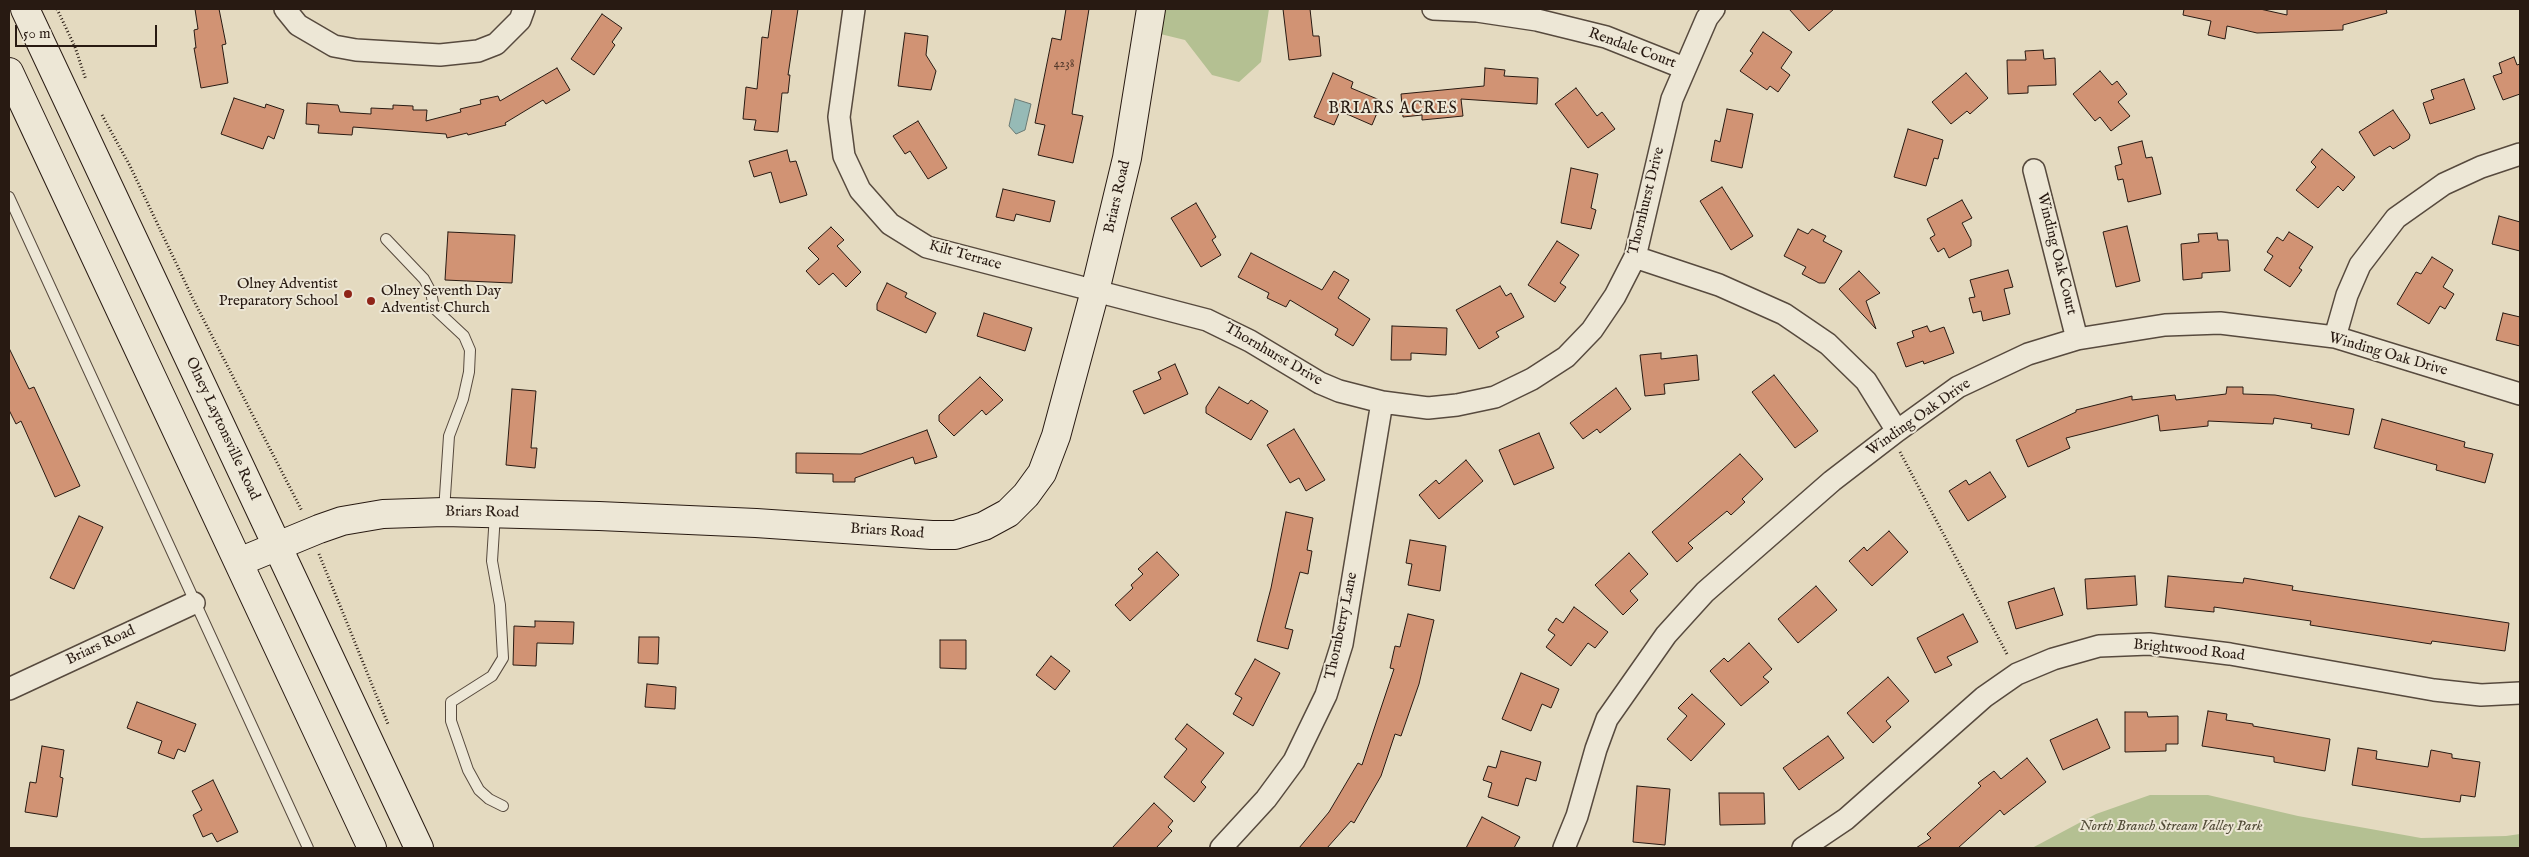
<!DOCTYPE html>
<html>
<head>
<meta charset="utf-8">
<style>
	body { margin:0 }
	#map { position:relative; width:2529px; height:857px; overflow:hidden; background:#e4dac0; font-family:"IM FELL English",serif }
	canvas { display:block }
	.frame { position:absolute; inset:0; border:10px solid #281a12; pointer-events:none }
	.scale { position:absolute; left:15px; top:25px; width:142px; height:22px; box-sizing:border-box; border:2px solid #281a12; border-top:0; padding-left:6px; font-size:15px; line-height:18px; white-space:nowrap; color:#281a12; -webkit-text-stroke:4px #ede7d6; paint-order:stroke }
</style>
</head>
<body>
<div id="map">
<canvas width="2529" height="857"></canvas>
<div class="frame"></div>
<div class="scale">50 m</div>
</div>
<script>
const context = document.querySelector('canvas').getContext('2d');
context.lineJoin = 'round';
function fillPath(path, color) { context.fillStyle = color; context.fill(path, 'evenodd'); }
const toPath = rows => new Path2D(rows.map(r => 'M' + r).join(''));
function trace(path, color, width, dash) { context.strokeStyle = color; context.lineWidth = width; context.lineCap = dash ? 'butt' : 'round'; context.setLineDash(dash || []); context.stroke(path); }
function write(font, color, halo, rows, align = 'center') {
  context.font = font + ' "IM FELL English",serif'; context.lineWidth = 4; context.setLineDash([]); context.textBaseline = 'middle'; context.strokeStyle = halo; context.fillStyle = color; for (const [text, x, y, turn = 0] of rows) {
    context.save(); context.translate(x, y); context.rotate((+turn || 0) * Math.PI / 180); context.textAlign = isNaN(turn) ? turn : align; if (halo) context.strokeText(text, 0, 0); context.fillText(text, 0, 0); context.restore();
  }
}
fillPath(toPath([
	[1151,9,1269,9,1261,62,1239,82,1212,75,1185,40,1148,31],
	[2150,795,2208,795,2298,816,2421,838,2506,836,2520,834,2520,848,2032,848,2096,814]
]), '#b4c092');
const water = toPath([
	[1015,99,1031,104,1025,130,1016,134,1009,126,1015,99]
]);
fillPath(water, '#96bab6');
trace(water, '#6a7a74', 1);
const building = toPath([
	[195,9,219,9,226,44,222,45,228,83,201,88,194,48,196,48,194,30,198,29,195,9],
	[772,9,798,9,788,75,790,75,788,93,782,93,778,132,754,130,756,120,743,119,746,87,757,89,762,37,768,38,772,9],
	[1066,9,1089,9,1072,114,1083,116,1073,163,1038,155,1045,125,1035,123,1052,38,1061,40,1066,9],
	[1283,9,1310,9,1313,36,1319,36,1321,56,1289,60,1283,9],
	[1789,9,1834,9,1809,31,1789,9],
	[2184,9,2260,9,2287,15,2287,9,2386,9,2387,13,2343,25,2343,30,2257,33,2227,26,2225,39,2208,35,2211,21,2183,15,2184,9],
	[602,14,622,28,612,42,615,45,594,75,571,59,602,14],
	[1763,32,1792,52,1781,68,1790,75,1778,92,1770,86,1767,90,1740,71,1753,53,1750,51,1763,32],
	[905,33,928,36,926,55,936,71,931,90,898,86,905,33],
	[2043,50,2044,59,2055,58,2056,85,2028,86,2028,93,2008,94,2007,60,2026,60,2025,51,2043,50],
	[2514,57,2517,65,2520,64,2520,94,2503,100,2493,76,2502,73,2499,63,2514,57],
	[557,68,570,90,546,104,543,100,505,123,506,125,468,135,467,133,447,138,446,134,353,127,352,135,318,133,319,125,306,124,307,103,338,105,340,112,371,114,371,108,393,109,393,105,413,106,413,110,427,110,426,121,461,112,460,109,481,104,480,100,498,96,500,101,557,68],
	[1485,68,1505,70,1504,76,1538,78,1537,104,1461,99,1463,116,1422,120,1422,115,1403,117,1401,94,1484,86,1485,68],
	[2100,71,2112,85,2117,81,2127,94,2118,102,2130,116,2111,131,2100,117,2095,121,2073,94,2100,71],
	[1333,73,1353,82,1351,88,1382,101,1372,125,1340,111,1334,125,1314,117,1333,73],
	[1966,73,1988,98,1970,114,1967,111,1951,124,1932,102,1966,73],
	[2464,79,2475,109,2430,124,2423,103,2434,99,2431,90,2464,79],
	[1576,88,1597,116,1602,112,1615,129,1588,148,1555,104,1576,88],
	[234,98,265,108,266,104,284,110,274,139,268,136,263,149,221,134,234,98],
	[1727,109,1753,114,1742,168,1711,161,1715,140,1720,142,1727,109],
	[2393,110,2410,135,2409,139,2393,149,2390,146,2374,156,2359,132,2393,110],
	[918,121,947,168,928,179,910,151,905,154,893,136,918,121],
	[1908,129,1943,140,1938,159,1934,158,1926,186,1894,177,1908,129],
	[2142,141,2146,158,2152,157,2161,194,2128,202,2123,179,2118,180,2115,166,2122,164,2118,147,2142,141],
	[2322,149,2355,177,2343,191,2338,186,2318,208,2296,190,2316,167,2311,162,2322,149],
	[787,150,790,162,796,161,807,195,780,203,771,172,754,177,749,161,787,150],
	[1571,168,1598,174,1591,208,1596,210,1591,229,1561,223,1571,168],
	[1722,187,1753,236,1731,250,1700,201,1722,187],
	[1003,189,1055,201,1050,222,1016,214,1014,221,996,217,1003,189],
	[1962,200,1972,218,1962,223,1971,240,1971,246,1949,258,1944,248,1938,252,1930,238,1935,235,1927,219,1962,200],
	[1196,203,1216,237,1212,240,1221,255,1201,267,1171,218,1196,203],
	[2499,216,2520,222,2520,251,2492,244,2499,216],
	[2127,226,2140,281,2116,287,2103,232,2127,226],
	[831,227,844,240,837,246,861,272,846,287,833,273,819,285,806,271,819,259,808,248,831,227],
	[1798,229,1808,234,1812,229,1826,236,1823,241,1842,251,1825,283,1819,283,1802,274,1806,267,1784,256,1798,229],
	[448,232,515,235,512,283,445,280,448,232],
	[2289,232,2313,247,2299,268,2302,270,2290,287,2264,270,2273,256,2267,252,2277,237,2283,241,2289,232],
	[2217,233,2218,240,2228,240,2230,271,2202,273,2202,278,2183,280,2181,244,2199,242,2198,234,2217,233],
	[1557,241,1579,255,1560,283,1566,287,1555,302,1528,285,1557,241],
	[1251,253,1322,290,1334,271,1349,280,1338,298,1370,319,1353,346,1335,335,1338,329,1290,300,1286,307,1267,298,1269,293,1238,277,1251,253],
	[2432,257,2453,270,2443,287,2454,294,2445,309,2440,306,2429,324,2397,304,2416,272,2421,274,2432,257],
	[2008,270,2013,287,2004,289,2010,314,1983,321,1981,311,1973,313,1969,298,1975,297,1970,280,2008,270],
	[1859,271,1880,293,1866,301,1876,329,1839,289,1859,271],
	[887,283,907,293,905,297,936,313,926,333,877,310,877,304,887,283],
	[1500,286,1506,296,1511,293,1524,317,1496,332,1499,337,1479,349,1456,310,1500,286],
	[984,313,1032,328,1025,351,977,336,984,313],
	[2503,313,2520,317,2520,346,2496,340,2503,313],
	[1392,326,1447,328,1446,355,1411,353,1411,360,1391,360,1392,326],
	[1927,326,1930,332,1944,327,1954,353,1924,364,1923,361,1906,367,1897,343,1914,337,1912,331,1927,326],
	[9,348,29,389,34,387,80,486,55,497,21,421,16,424,9,410,9,348],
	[1661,353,1661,359,1697,355,1699,380,1664,384,1665,394,1645,396,1640,355,1661,353],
	[1175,364,1188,394,1144,414,1133,391,1161,379,1158,372,1175,364],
	[1774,375,1818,431,1795,448,1752,392,1774,375],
	[980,377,1003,400,986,415,982,410,954,436,939,421,939,415,980,377],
	[1219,387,1248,404,1251,400,1268,411,1251,440,1206,413,1206,407,1219,387],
	[2227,387,2243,387,2243,394,2275,395,2354,409,2349,435,2311,428,2312,424,2274,418,2273,424,2208,421,2208,426,2160,431,2158,415,2066,438,2070,448,2028,467,2016,440,2076,412,2076,410,2132,396,2132,400,2175,395,2176,400,2226,394,2227,387],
	[1616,388,1631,409,1600,433,1597,429,1583,439,1570,423,1616,388],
	[512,389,536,391,531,448,537,448,535,468,506,465,512,389],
	[2382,419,2465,442,2464,447,2493,454,2485,483,2436,470,2437,465,2374,448,2382,419],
	[1294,429,1325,480,1306,491,1299,478,1290,483,1267,445,1294,429],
	[927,430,937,457,915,464,913,457,855,478,855,482,833,482,833,474,796,473,796,453,861,454,927,430],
	[1539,433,1554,468,1514,485,1499,450,1539,433],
	[1740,454,1763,479,1742,499,1745,502,1731,515,1727,511,1688,543,1693,548,1677,562,1652,532,1740,454],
	[1466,460,1483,481,1439,519,1419,495,1436,480,1439,484,1466,460],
	[1990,472,2006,497,1968,521,1949,491,1966,480,1969,485,1990,472],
	[1286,512,1313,518,1307,550,1312,551,1308,574,1300,572,1285,628,1293,630,1288,649,1257,641,1271,588,1286,512],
	[79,516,103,527,74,589,50,578,79,516],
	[1889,531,1908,552,1872,586,1849,561,1864,547,1867,551,1889,531],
	[1410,540,1446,546,1440,591,1408,585,1412,564,1406,563,1410,540],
	[1157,552,1179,575,1130,621,1115,605,1133,588,1131,585,1143,574,1138,569,1157,552],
	[1629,553,1648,574,1630,591,1638,600,1623,615,1595,585,1629,553],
	[2135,576,2137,605,2087,609,2085,579,2135,576],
	[2168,576,2243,583,2244,578,2293,586,2292,590,2509,623,2505,651,2432,641,2431,644,2310,625,2311,621,2214,607,2214,612,2165,607,2168,576],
	[1816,586,1837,610,1798,643,1778,619,1816,586],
	[2054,588,2063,615,2016,629,2008,602,2054,588],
	[1574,607,1608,632,1595,648,1588,643,1571,666,1546,647,1555,635,1548,630,1556,618,1563,623,1574,607],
	[1408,614,1434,620,1419,684,1401,736,1395,734,1381,776,1354,823,1351,821,1327,848,1299,848,1329,812,1358,763,1362,765,1394,669,1390,668,1395,646,1400,647,1408,614],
	[1963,614,1978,642,1947,657,1952,665,1935,673,1917,638,1963,614],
	[535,621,574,622,573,644,537,643,536,666,513,665,514,626,535,627,535,621],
	[639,637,659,637,658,664,638,663,639,637],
	[940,640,966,640,966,669,940,668,940,640],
	[1749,643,1772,669,1763,677,1769,682,1741,706,1710,671,1724,658,1728,662,1749,643],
	[1051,656,1070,671,1055,690,1036,675,1051,656],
	[1255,659,1280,673,1253,726,1233,714,1242,698,1235,694,1255,659],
	[1521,673,1559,689,1551,708,1542,704,1531,731,1502,719,1521,673],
	[1888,677,1909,701,1886,721,1891,727,1873,743,1847,713,1888,677],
	[647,684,676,687,675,709,645,707,647,684],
	[1692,694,1725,724,1691,761,1667,739,1687,716,1678,708,1692,694],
	[137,702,196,724,185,752,178,749,174,759,158,753,162,741,127,728,137,702],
	[2208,711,2227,714,2226,720,2253,724,2253,726,2330,739,2325,771,2274,762,2274,757,2202,746,2208,711],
	[2125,712,2147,712,2148,717,2178,716,2178,744,2166,744,2166,751,2125,752,2125,712],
	[2097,719,2110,748,2063,770,2050,740,2097,719],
	[1187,724,1224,753,1201,782,1206,787,1194,802,1164,777,1187,749,1175,739,1187,724],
	[1828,736,1844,758,1799,790,1783,768,1828,736],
	[42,746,64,750,60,777,63,778,57,817,25,812,30,782,36,783,42,746],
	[2358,748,2377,751,2376,759,2428,767,2431,750,2452,754,2452,758,2480,762,2475,797,2461,795,2460,802,2352,785,2358,748],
	[1501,751,1541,762,1536,781,1526,778,1518,806,1488,797,1492,783,1483,780,1488,766,1496,768,1501,751],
	[2027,758,2046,782,2004,815,2000,810,1958,848,1916,848,1931,838,1927,834,1981,786,1978,783,1994,771,2001,779,2027,758],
	[213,780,238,832,217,842,212,833,203,837,193,815,202,810,192,791,213,780],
	[1637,786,1670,789,1665,845,1633,842,1637,786],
	[1719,793,1764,793,1765,824,1720,825,1719,793],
	[1154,803,1173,821,1168,827,1172,831,1156,848,1112,848,1154,803],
	[1482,817,1520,837,1514,848,1466,848,1482,817]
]);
fillPath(building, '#d19374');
trace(building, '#281a12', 1);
const lane = toPath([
	[9,197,308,848],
	[386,239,424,279,431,292,434,308,464,336,470,350,469,372,463,399,449,436,444,511],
	[495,514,492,561,500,605,503,658,492,676,451,702,451,721,468,770,479,790,489,799,503,806]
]);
const street = toPath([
	[285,9,298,25,334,46,356,50,440,55,478,51,496,44,520,20,524,9],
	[854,9,839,117,844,156,860,190,890,224,927,247,1207,320,1250,341,1320,383,1339,391,1382,402,1428,408,1457,405,1495,397,1532,379,1566,357,1592,330,1615,296,1635,257,1672,99,1707,18,1714,9],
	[1433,9,1477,11,1537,20,1606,37,1684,68],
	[2034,170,2077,339],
	[1635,257,1719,285,1784,314,1828,344,1866,381,1897,431],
	[2335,337,2347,295,2360,265,2396,218,2444,184,2481,167,2520,154],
	[9,689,194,603],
	[1221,848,1266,799,1294,761,1326,695,1342,644,1382,402],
	[1564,848,1577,816,1596,749,1607,719,1666,635,1705,592,1832,481,1897,431,1958,387,2028,354,2077,339,2165,325,2220,323,2335,337,2520,394],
	[1803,848,1846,819,1984,697,2017,674,2053,659,2099,646,2149,644,2230,654,2434,690,2481,695,2520,693]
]);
const secondary = toPath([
	[25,9,419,848],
	[9,72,372,848],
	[239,562,319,529,342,521,383,514,444,512,599,516,756,523,932,535,955,535,984,526,1008,513,1026,495,1042,473,1056,436,1095,291,1127,158,1151,9]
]);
trace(lane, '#574a3e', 12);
trace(street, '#574a3e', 24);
trace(secondary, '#281a12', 30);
trace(toPath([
	[57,9,75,47,86,80],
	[102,115,130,166,194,301,302,511],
	[1900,452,2008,656],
	[319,554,388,724]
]), '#281a12', 3, [1, 2.5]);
trace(lane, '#ede7d6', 10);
trace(street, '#ede7d6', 21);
trace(secondary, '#ede7d6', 28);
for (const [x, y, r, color] of [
	[348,294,5,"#8f2418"],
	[371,301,5,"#8f2418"]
]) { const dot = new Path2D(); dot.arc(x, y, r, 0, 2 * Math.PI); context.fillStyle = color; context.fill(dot); trace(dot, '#ede7d6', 2); }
write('12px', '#52382a', null, [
	["4238",1064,65]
]);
write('15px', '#281a12', '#ede7d6', [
	["Rendale Court",1632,49,20],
	["Briars Road",1118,197,-77],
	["Thornhurst Drive",1647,201,-76],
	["Winding Oak Court",2056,254,76],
	["Kilt Terrace",965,256,16],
	["Thornhurst Drive",1273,355,30],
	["Winding Oak Drive",2388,355,16],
	["Winding Oak Drive",1919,418,-35],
	["Olney Laytonsville Road",222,429,65],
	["Briars Road",482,513,1],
	["Briars Road",887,532,4],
	["Thornberry Lane",1342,626,-78],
	["Briars Road",101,646,-25],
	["Brightwood Road",2189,651,6]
]);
write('15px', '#281a12', '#ede7d6', [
	["Olney Adventist",338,285],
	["Preparatory School",338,302],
	["Olney Seventh Day",381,292,"left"],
	["Adventist Church",381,309,"left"]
], 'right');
write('italic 15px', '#524c38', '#ede7d6', [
	["North Branch Stream Valley Park",2171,827]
]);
context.letterSpacing = '1px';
write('16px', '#281a12', '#ede7d6', [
	["BRIARS ACRES",1393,110]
]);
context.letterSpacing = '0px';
</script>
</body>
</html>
